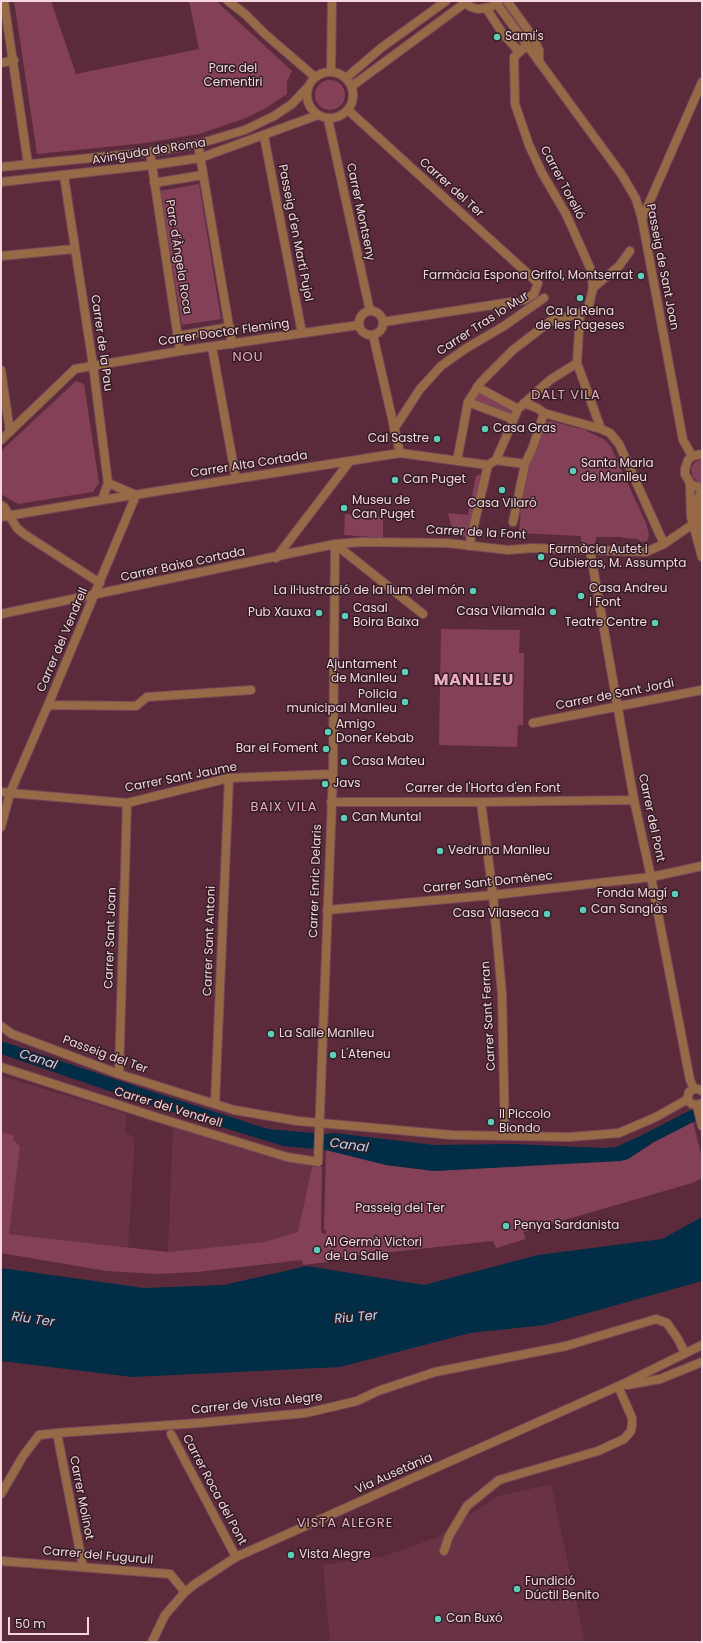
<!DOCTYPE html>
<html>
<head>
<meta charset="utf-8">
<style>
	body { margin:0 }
	#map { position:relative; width:703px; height:1643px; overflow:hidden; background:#5b2b3b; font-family:Poppins,sans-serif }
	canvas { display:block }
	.frame { position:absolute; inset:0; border:2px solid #f6d6df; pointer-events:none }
	.scale { position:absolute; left:8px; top:1617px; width:81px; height:18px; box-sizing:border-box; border:2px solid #f6d6df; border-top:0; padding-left:5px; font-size:12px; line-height:14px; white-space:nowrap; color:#f6d6df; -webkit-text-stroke:3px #321c23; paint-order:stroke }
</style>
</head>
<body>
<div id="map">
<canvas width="703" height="1643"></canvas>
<div class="frame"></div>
<div class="scale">50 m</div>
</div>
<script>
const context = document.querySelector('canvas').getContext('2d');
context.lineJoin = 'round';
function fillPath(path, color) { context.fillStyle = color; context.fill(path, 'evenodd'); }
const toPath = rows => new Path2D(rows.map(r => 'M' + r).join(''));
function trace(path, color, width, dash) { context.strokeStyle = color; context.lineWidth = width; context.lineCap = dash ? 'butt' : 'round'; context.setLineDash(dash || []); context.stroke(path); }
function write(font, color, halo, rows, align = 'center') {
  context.font = font + ' Poppins,sans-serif'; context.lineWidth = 3; context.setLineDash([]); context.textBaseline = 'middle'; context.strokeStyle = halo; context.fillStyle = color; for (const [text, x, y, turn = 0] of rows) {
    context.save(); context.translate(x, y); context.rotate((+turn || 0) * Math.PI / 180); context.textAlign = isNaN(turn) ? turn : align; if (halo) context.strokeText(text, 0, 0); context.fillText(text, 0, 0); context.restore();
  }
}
fillPath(toPath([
	[1,1076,127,1114,125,1132,135,1138,128,1247,9,1234,20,1147,13,1139,13,1135,1,1132],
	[173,1126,312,1167,298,1232,264,1242,168,1252],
	[551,1484,585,1642,330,1642,323,1565,385,1556,438,1537,496,1497]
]), '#6a3245');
fillPath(toPath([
	[14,1,51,1,76,74,199,49,189,1,216,1,292,71,287,82,287,94,266,108,246,118,199,134,146,143,37,154],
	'315 95a15 15 0 1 1 30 0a15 15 0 1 1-30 0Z',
	[199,184,221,319,182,325,160,191],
	[76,381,84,384,99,483,93,492,18,504,1,494,1,451],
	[478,391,514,410,512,415,472,400],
	[550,421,585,430,605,440,611,447,646,523,649,535,647,541,641,542,638,539,623,538,622,537,596,537,595,544,581,544,581,536,519,533,522,494,528,461,538,448,546,422],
	[702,459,702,482,699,482,693,478,691,468,695,462],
	[482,474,467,538,453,533,448,513,468,515,476,476],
	[345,514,383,517,383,538,344,535],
	[441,629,520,630,519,653,524,653,523,725,518,725,517,747,439,745],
	[693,1122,702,1158,702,1178,692,1183,523,1232,526,1239,496,1248,493,1241,327,1259,327,1262,303,1265,302,1260,197,1272,157,1274,106,1271,1,1253,1,1132,14,1135,13,1139,20,1147,9,1234,168,1252,264,1242,298,1232,312,1167,322,1167,321,1231,322,1233,326,1234,326,1230,324,1229,326,1150,386,1165,434,1171,628,1159,654,1142]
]), '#844057');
fillPath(toPath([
	[1,1041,153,1092,268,1129,314,1133,327,1134,334,1133,434,1145,512,1144,604,1148,616,1147,640,1136,689,1111,702,1108,702,1120,693,1122,654,1142,628,1159,621,1161,434,1171,386,1165,326,1150,283,1146,150,1105,1,1054],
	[702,1217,702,1281,545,1325,470,1333,340,1367,132,1377,1,1361,1,1268,144,1288,224,1285,307,1266,424,1285,538,1255,662,1239]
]), '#012d47');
const minor = toPath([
	[4,1,28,164],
	[228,1,245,14,265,34,315,77],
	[507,1,533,37,539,50,539,62],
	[486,8,503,34,516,48,521,51],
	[1,63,14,60],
	[331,71,332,1],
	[348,110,538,283,534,294,524,300,383,322],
	[328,119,370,311],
	[264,136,302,333],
	[198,144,232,344],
	[150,152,180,351],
	[154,183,203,175],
	[642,219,702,82],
	[1,256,74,249],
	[593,288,619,266,630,251],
	'359 323a12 12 0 1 1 24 0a12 12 0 1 1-24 0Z',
	[580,314,577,363,601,429],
	[373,335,400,453],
	[178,336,230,327],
	[212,347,236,479],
	[1,370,10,432],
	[477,387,518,409],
	[468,402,513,419],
	[524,403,537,408,544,413,601,429,610,433,619,444,664,544],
	[394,429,420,389,441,366,465,349,504,326,544,298],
	[1,440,75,369,180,351,359,325],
	[496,460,518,409,550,380,577,363],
	[496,460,525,464],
	[457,461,468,402,481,382,513,350,552,320,580,314,589,305,593,288,591,270,566,214,542,173,529,145,515,104,514,57,527,45],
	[108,483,136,495],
	[102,500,400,453,488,465,496,460],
	[1,505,4,507,17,528,24,534,100,583],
	[1,517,102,500,108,483,93,365,64,176],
	[513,522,525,464,533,447,544,413],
	[335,544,423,614],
	[469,546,488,465],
	[590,550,634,800,651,877,690,1080,694,1089],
	[276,558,350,461],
	[1,614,335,544,362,542,447,543,508,550,533,548,646,552,664,544,693,524],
	[48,705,136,706,147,697,251,690],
	[533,723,702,690],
	[10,793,127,803,229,778,333,774],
	[331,802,481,802,634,800],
	[481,802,493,895,502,994,505,1136],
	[1,827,10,793,48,705,136,495],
	[327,910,493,895,651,877,702,866],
	[1,1026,12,1034,119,1074,234,1110,298,1121,452,1135,569,1137,619,1133,656,1117,688,1099],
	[1,1067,159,1118,287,1157,318,1162,333,774,335,544],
	[119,1074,127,803],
	[215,1104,229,778],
	[57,1433,83,1567],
	[171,1434,236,1557],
	[1,1494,23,1456,39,1435,57,1433,199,1423,306,1413,357,1401,378,1391,435,1372,566,1346,656,1319,667,1323,678,1339,685,1353],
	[444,1551,449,1536,467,1506,499,1480,598,1451,624,1439,631,1431,632,1425,632,1418,618,1386],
	[1,1561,170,1574,185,1592]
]);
const tertiary = toPath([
	[463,1,471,7,478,9,491,7,499,1],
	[497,4,622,175,636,199,642,219,683,440,692,456],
	'307 95a23 23 0 1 1 46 0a23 23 0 1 1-46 0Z',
	[346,78,381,48,446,1],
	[352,86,465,3],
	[1,167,150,152,198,144,245,130,274,116,292,104,307,88],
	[1,182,152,165,200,158,318,115],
	[702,454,692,456,688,460,685,469,685,474,690,483,694,486,702,487],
	[690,483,691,517,702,557],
	[702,544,698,508,698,499,702,489],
	[1,792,10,793],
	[702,1091,698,1089,694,1089,689,1092,688,1096,688,1101,692,1104,697,1105,702,1103],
	[697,1105,702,1126],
	[627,1385,660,1379,702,1362],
	[152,1642,165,1615,185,1592,195,1584,236,1557,621,1385,702,1345]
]);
trace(minor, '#774a59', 10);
trace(tertiary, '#774a59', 10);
trace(minor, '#966a46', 8);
trace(tertiary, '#966a46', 8);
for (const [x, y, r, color] of [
	[497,37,4,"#5cceba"],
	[641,276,4,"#5cceba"],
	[580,298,4,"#5cceba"],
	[485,429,4,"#5cceba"],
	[437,439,4,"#5cceba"],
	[573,471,4,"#5cceba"],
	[395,480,4,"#5cceba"],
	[502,490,4,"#5cceba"],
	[344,508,4,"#5cceba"],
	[541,557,4,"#5cceba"],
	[473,591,4,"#5cceba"],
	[581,596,4,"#5cceba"],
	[553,612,4,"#5cceba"],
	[319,613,4,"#5cceba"],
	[345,616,4,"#5cceba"],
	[655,623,4,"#5cceba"],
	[405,672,4,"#5cceba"],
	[405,702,4,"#5cceba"],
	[328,732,4,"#5cceba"],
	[326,749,4,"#5cceba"],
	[344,762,4,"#5cceba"],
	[325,784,4,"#5cceba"],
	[344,818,4,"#5cceba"],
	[440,851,4,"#5cceba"],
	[675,894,4,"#5cceba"],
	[583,910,4,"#5cceba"],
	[547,914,4,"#5cceba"],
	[271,1034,4,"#5cceba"],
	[333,1055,4,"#5cceba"],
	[491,1122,4,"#5cceba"],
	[506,1226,4,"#5cceba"],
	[317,1250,4,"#5cceba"],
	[291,1555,4,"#5cceba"],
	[517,1589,4,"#5cceba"],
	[438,1619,4,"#5cceba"]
]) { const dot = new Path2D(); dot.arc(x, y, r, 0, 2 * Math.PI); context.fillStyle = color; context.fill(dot); trace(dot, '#321c23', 1.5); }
write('12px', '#f6d6df', '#321c23', [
	["Sami's",505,37],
	["Farmàcia Espona Grifol, Montserrat",633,276,"right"],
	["Ca la Reina",580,312,"center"],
	["de les Pageses",580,326,"center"],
	["Casa Gras",493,429],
	["Cal Sastre",429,439,"right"],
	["Santa Maria",581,464],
	["de Manlleu",581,478],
	["Can Puget",403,480],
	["Museu de",352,501],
	["Can Puget",352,515],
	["Casa Vilaró",502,504,"center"],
	["Farmàcia Autet i",549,550],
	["Gubieras, M. Assumpta",549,564],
	["Casa Andreu",589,589],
	["i Font",589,603],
	["La il·lustració de la llum del món",465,591,"right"],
	["Casal",353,609],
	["Boira Baixa",353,623],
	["Casa Vilamala",545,612,"right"],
	["Pub Xauxa",311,613,"right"],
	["Teatre Centre",647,623,"right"],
	["Ajuntament",397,665,"right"],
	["de Manlleu",397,679,"right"],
	["Policia",397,695,"right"],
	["municipal Manlleu",397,709,"right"],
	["Amigo",336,725],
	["Doner Kebab",336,739],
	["Bar el Foment",318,749,"right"],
	["Casa Mateu",352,762],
	["Javs",333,784],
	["Can Muntal",352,818],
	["Vedruna Manlleu",448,851],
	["Fonda Magí",667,894,"right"],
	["Can Sanglàs",591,910],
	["Casa Vilaseca",539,914,"right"],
	["La Salle Manlleu",279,1034],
	["L'Ateneu",341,1055],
	["Il Piccolo",499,1115],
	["Biondo",499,1129],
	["Penya Sardanista",514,1226],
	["Al Germà Victori",325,1243],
	["de La Salle",325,1257],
	["Vista Alegre",299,1555],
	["Fundició",525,1582],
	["Dúctil Benito",525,1596],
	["Can Buxó",446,1619]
], 'left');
write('12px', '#f0d8de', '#321c23', [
	["Parc del",233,69],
	["Cementiri",233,83],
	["Passeig del Ter",400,1209]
]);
write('12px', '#f6d6df', '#321c23', [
	["Avinguda de Roma",149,152,-9],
	["Carrer Torelló",562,183,62],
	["Carrer del Ter",451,188,42],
	["Carrer Montseny",360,212,78],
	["Passeig d'en Martí Pujol",295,233,79],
	["Parc d'Àngela Roca",178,257,81],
	["Passeig de Sant Joan",662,267,79],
	["Carrer Tras lo Mur",483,324,-33],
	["Carrer Doctor Fleming",224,333,-8],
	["Carrer de la Pau",101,343,82],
	["Carrer Alta Cortada",249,465,-9],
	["Carrer de la Font",476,533,3],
	["Carrer Baixa Cortada",183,565,-12],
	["Carrer del Vendrell",63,640,-67],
	["Carrer de Sant Jordi",615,695,-11],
	["Carrer Sant Jaume",181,778,-11],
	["Carrer de l'Horta d'en Font",483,789],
	["Carrer del Pont",651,818,78],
	["Carrer Enric Delaris",316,881,-88],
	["Carrer Sant Domènec",488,883,-6],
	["Carrer Sant Joan",111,938,-88],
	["Carrer Sant Antoni",210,941,-88],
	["Carrer Sant Ferran",489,1016,-93],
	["Passeig del Ter",105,1055,20],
	["Carrer del Vendrell",168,1108,17],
	["Carrer de Vista Alegre",257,1404,-6],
	["Via Ausetània",394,1474,-24],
	["Carrer Roca del Pont",214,1490,62],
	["Carrer Molinot",81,1498,79],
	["Carrer del Fugurull",98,1556,5]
]);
context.letterSpacing = '1px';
write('13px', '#eaadbf', '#321c23', [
	["NOU",248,358],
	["DALT VILA",566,396],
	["BAIX VILA",284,808],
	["VISTA ALEGRE",345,1524]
]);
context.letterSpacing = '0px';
write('italic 13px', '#b5daf5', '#321c23', [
	["Canal",38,1060,18],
	["Canal",349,1146,8],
	["Riu Ter",356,1318,-5],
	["Riu Ter",33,1320,8]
]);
context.letterSpacing = '1px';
write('bold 16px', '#eaadbf', '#321c23', [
	["MANLLEU",474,681]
]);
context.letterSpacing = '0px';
</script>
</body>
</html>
